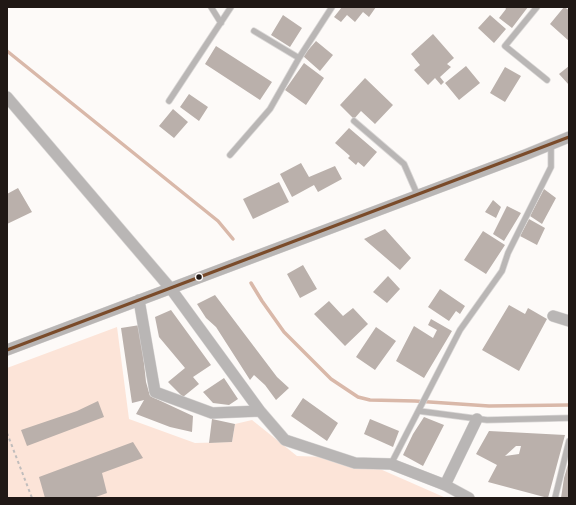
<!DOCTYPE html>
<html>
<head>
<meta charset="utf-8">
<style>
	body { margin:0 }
	#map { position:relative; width:576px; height:505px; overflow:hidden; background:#fdfaf8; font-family:Inter,sans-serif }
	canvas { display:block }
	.frame { position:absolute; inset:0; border:8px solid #201815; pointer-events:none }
</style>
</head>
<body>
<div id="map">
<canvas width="576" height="505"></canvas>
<div class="frame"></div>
</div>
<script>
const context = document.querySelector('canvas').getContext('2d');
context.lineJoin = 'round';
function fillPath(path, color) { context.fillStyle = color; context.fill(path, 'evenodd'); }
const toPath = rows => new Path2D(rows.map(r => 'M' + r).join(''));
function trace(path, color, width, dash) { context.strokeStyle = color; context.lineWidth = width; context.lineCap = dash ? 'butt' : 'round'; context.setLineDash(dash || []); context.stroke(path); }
fillPath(toPath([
	[117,327,129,419,195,443,232,442,235,424,252,420,297,456,355,458,446,498,7,498,7,368]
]), '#fce4d8');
trace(toPath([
	[7,51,218,221,233,239],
	[251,283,262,301,284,332,331,379,358,397,370,400,415,401,489,406,569,405]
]), '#d9b8a9', 3.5);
fillPath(toPath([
	[342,7,376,7,369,17,363,12,355,22,347,15,341,22,334,17],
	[505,7,528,7,512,28,499,18,506,9],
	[564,7,569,10,569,41,550,24],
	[283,15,302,28,290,47,271,35],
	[490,15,506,29,494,43,478,28],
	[433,34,454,58,447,64,451,67,440,77,444,82,441,85,435,78,428,85,414,70,420,65,411,54],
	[316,41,333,55,320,71,303,56],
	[216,46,272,82,260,100,205,64],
	[304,63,324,78,306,105,285,90],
	[466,66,480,83,459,100,445,83],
	[569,66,569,85,559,74],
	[505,67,521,76,505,102,490,93],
	[365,78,393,105,375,124,361,111,354,119,340,105],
	[189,94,208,107,199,121,180,107],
	[173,109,188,122,174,138,159,126],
	[349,128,377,152,364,167,358,162,356,165,348,158,350,156,335,143],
	[301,163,309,177,335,166,342,179,318,192,314,185,292,197,280,174],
	[279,182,289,202,253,219,243,199],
	[18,188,32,212,7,224,7,194],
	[544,189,556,198,542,224,530,216],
	[493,200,501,207,496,218,485,212],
	[507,206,521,213,504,241,493,234],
	[529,219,545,228,537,245,520,236],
	[385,229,411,258,400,270,364,239],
	[483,231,505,245,486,274,464,260],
	[303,265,317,289,300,298,287,274],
	[388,276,400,289,387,303,373,292],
	[440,289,465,306,460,314,456,311,449,321,428,307],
	[215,295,277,377,289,388,276,400,265,385,254,375,250,380,216,327,206,318,197,304],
	[329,301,343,316,353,308,368,324,345,346,314,314],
	[509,305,525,314,528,308,547,319,519,371,482,350],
	[171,310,211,365,193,377,199,384,183,397,168,382,185,368,159,337,155,317],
	[431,319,452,331,424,378,396,361,414,326,433,338,437,330,428,325],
	[140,325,146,382,150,396,193,416,192,432,170,427,136,414,144,400,132,403,121,328],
	[376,327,396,341,375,370,356,357],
	[224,378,238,399,229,405,213,403,203,392],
	[303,398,338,423,327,441,291,416],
	[98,401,104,417,27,446,21,430,77,411],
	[424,417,444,425,423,466,403,455,413,434],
	[212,419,235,424,232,442,209,443],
	[370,419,399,431,393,447,364,434],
	[489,431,565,435,548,498,488,482,497,465,476,454],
	[516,446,521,446,519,454,505,456],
	[133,442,143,458,102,473,107,493,93,498,45,498,39,477],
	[569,461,569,498,561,498,564,478]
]), '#bab0ab');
const lane = toPath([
	[211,7,221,23],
	[537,7,505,46,547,80],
	[254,31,299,58],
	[169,101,231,7],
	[354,121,404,164,418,196],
	[230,155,270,109,299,58,332,7],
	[419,411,487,420,569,418],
	[391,464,460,330,502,271,508,253,551,167,551,144],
	[555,498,569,441]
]);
const street = toPath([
	[7,97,171,289,260,411,285,440,355,463,391,464,445,485,469,498],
	[139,300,155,392,212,413,260,411],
	[553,316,569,321],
	[7,350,525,155,569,137],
	[445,485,477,419]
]);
trace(lane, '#d9d6d5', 7);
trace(street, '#d9d6d5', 12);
trace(toPath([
	[7,433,32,498]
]), '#c0bdbc', 2, [3, 3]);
trace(lane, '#b9b6b5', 5.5);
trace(street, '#b9b6b5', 11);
trace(toPath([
	[7,350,569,137]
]), '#7a4b2a', 3);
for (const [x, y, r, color] of [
	[199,277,3.5,"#201815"]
]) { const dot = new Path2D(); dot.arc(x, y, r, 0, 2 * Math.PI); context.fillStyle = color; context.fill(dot); trace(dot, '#fef9f7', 1.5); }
</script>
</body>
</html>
